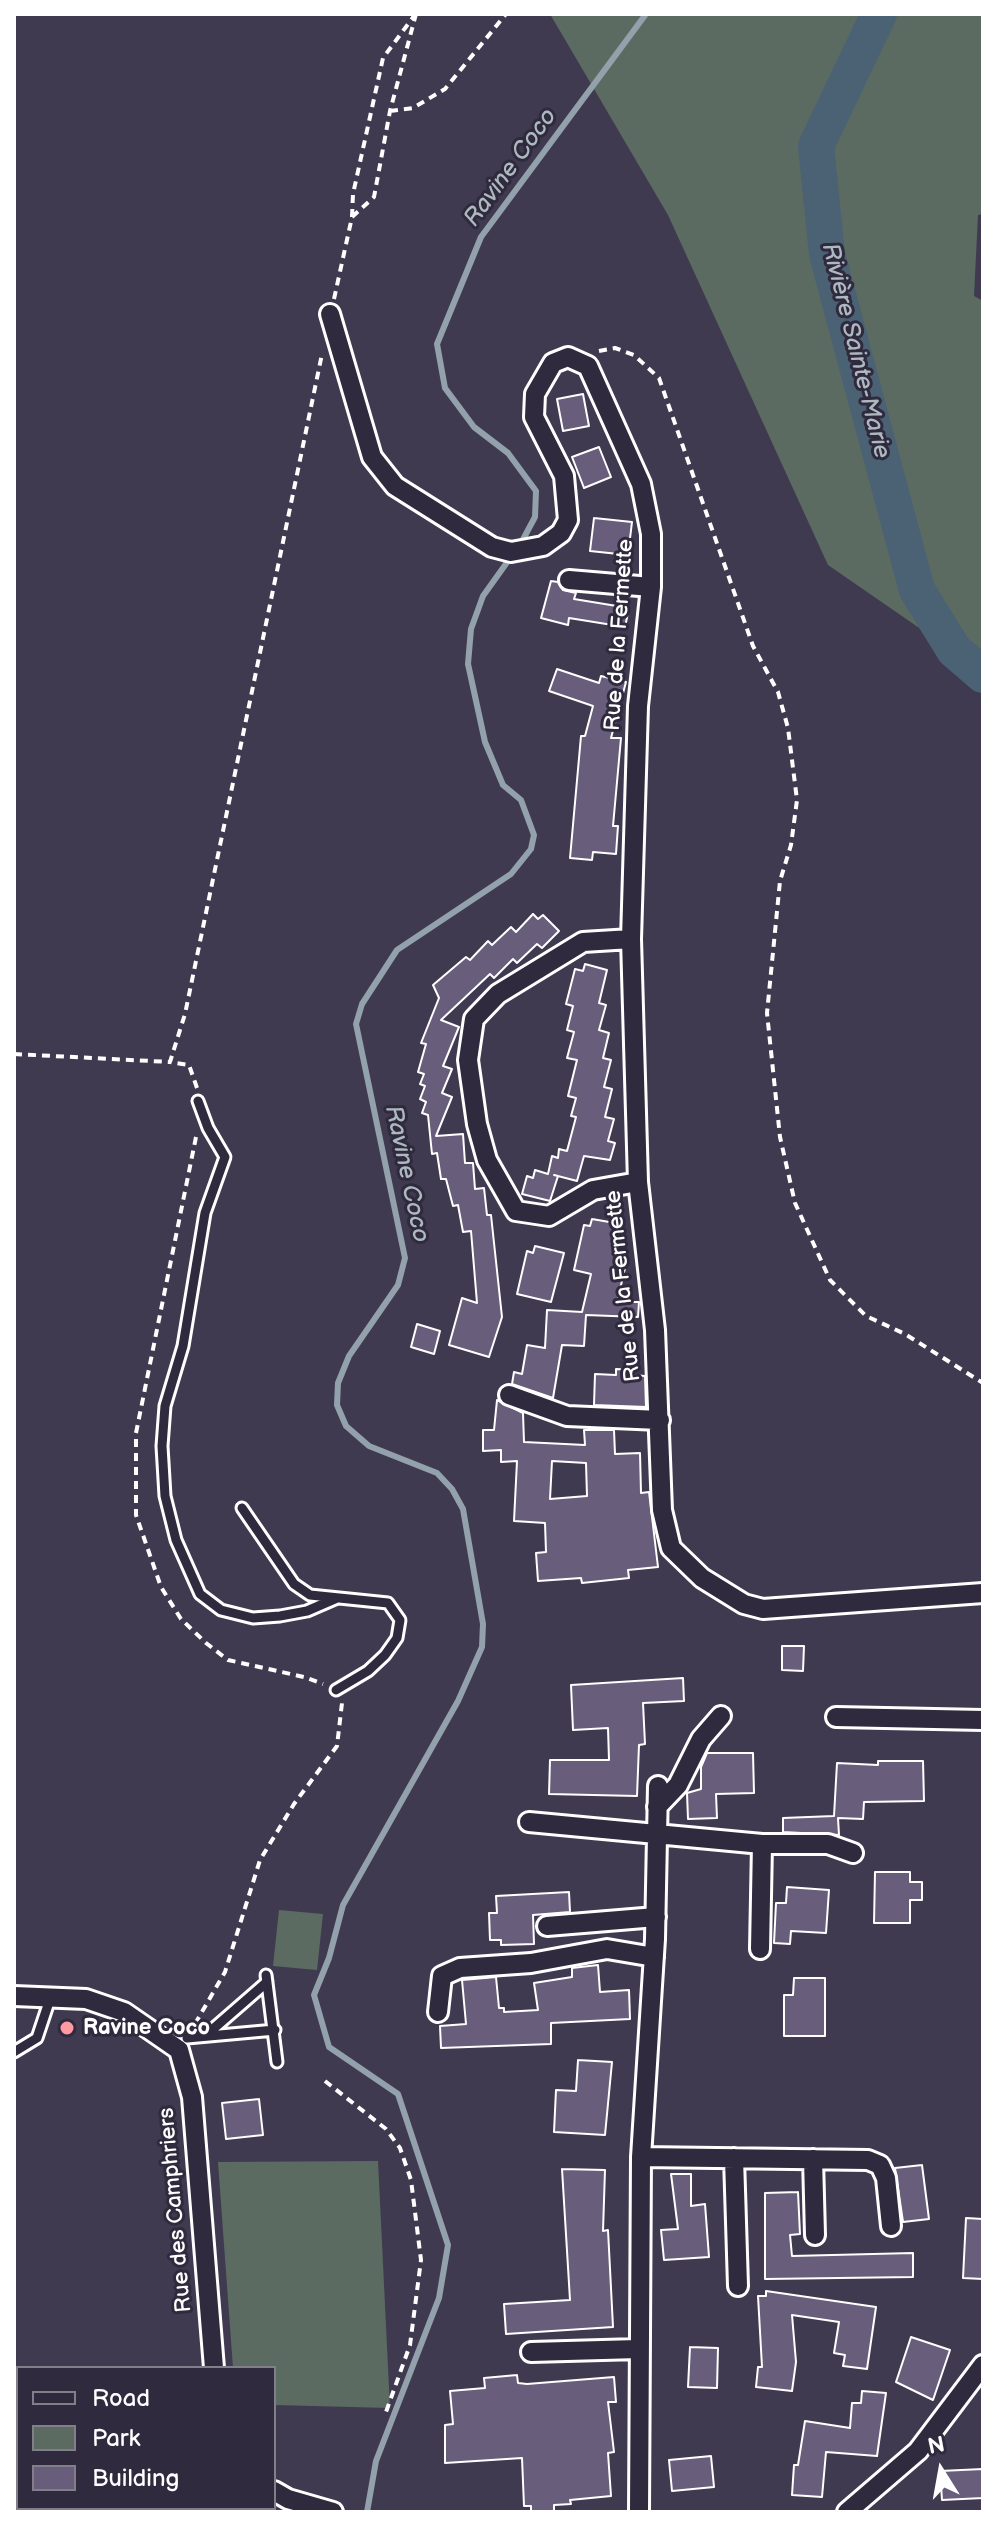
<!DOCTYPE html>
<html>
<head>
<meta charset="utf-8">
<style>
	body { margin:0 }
	#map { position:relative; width:997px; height:2526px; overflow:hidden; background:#403a50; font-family:"Balsamiq Sans",sans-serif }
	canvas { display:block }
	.frame { position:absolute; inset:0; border:16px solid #fff; pointer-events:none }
	.legend { position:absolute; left:16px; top:2366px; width:260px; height:144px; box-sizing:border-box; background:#2f2a3d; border:2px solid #827f8b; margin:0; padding:10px 14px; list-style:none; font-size:24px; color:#fff }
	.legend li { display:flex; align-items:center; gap:16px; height:40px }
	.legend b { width:40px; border:2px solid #827f8b }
	.north { position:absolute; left:901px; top:2430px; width:80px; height:80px; -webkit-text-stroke:6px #2f2a3d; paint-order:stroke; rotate:349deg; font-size:22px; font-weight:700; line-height:32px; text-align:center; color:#fff }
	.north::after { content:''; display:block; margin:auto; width:28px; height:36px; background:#fff; clip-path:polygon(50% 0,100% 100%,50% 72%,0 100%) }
</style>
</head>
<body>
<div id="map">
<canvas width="997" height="2526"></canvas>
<div class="frame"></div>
<ul class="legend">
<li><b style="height:10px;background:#2f2a3d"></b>Road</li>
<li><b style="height:22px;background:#5b6b62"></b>Park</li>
<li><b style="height:22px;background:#685e7b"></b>Building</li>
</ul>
<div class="north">N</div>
</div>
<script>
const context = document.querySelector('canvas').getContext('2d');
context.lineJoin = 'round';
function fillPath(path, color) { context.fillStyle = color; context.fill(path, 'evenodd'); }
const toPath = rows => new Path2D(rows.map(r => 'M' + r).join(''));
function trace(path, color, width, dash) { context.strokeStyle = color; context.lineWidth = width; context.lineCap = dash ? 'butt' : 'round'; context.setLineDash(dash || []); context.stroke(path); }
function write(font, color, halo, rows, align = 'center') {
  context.font = font + ' "Balsamiq Sans",sans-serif'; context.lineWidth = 6; context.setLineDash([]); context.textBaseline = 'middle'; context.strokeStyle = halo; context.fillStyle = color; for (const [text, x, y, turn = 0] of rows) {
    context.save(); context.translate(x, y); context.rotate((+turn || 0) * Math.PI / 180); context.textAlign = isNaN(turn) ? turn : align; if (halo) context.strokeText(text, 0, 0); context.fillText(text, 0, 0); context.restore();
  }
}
fillPath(toPath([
	[550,14,983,14,983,214,978,215,974,296,983,301,983,672,828,565,668,215],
	[279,1910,323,1914,317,1970,273,1966],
	[378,2161,390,2408,274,2405,274,2368,233,2368,218,2162]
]), '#5b6b62');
trace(toPath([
	[520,545,535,517,536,491,508,453,474,427,445,388,437,344,481,237,646,14],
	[367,2512,376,2461,439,2298,448,2245,398,2094,329,2047,314,1995,329,1958,343,1905,458,1701,482,1647,483,1624,463,1509,452,1489,437,1473,369,1446,346,1426,337,1405,338,1383,349,1356,398,1285,405,1258,356,1024,362,1004,397,950,511,874,531,849,534,835,521,800,503,785,485,742,468,664,471,629,483,596,513,554]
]), '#92a1ac', 6);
trace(toPath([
	[879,14,816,146,827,254,917,590,954,650,983,675]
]), '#4a6274', 36);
const building = toPath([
	[583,394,589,426,563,431,557,399,583,394],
	[599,447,611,477,584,488,572,457,599,447],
	[594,518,632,522,628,555,590,551,594,518],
	[551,581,558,582,563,590,576,593,574,599,629,608,625,627,569,618,568,625,541,618,551,581],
	[557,669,599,683,601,676,626,682,611,738,621,738,613,826,618,826,616,854,593,852,592,860,570,858,581,736,585,736,593,706,549,691,557,669],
	[533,914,538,919,543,915,559,931,542,948,537,944,517,963,513,959,494,978,490,974,441,1020,459,1027,443,1066,452,1069,442,1093,452,1097,436,1136,463,1134,465,1163,473,1163,475,1189,484,1188,487,1215,491,1215,502,1317,489,1357,449,1345,462,1298,477,1303,471,1231,463,1232,458,1205,453,1206,446,1179,441,1179,437,1153,432,1154,428,1115,422,1113,426,1102,420,1099,425,1086,420,1084,424,1074,418,1072,426,1044,421,1043,439,998,433,985,466,957,470,960,488,941,492,945,511,927,516,932,533,914],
	[585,964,607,970,599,1003,606,1005,599,1030,609,1033,603,1058,611,1060,604,1087,612,1089,605,1117,614,1119,608,1141,615,1143,610,1160,584,1156,577,1181,554,1175,558,1176,550,1201,522,1194,527,1176,533,1178,535,1170,548,1174,552,1156,558,1158,559,1149,567,1151,576,1117,571,1116,576,1098,568,1096,577,1060,567,1058,574,1032,567,1030,573,1006,566,1004,575,969,583,971,585,964],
	[592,1219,615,1223,613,1234,621,1236,616,1262,626,1264,617,1302,639,1302,638,1317,586,1315,584,1346,562,1345,553,1398,512,1384,514,1372,522,1374,527,1345,545,1348,547,1310,582,1312,591,1274,574,1270,584,1225,590,1226,592,1219],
	[535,1246,564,1253,551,1302,517,1294,527,1251,533,1253,535,1246],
	[417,1324,440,1331,434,1354,411,1347,417,1324],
	[616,1369,633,1370,632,1375,645,1376,646,1407,594,1405,595,1374,616,1375,616,1369],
	[497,1400,523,1413,524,1442,585,1445,584,1430,614,1430,615,1454,640,1453,641,1493,649,1492,658,1567,628,1570,629,1578,582,1583,581,1578,538,1581,536,1553,546,1552,545,1523,514,1521,517,1461,501,1462,501,1450,483,1451,483,1430,494,1430,497,1400],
	[552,1461,586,1463,587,1496,550,1499,552,1461],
	[782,1646,804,1646,803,1671,782,1670,782,1646],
	[683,1678,684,1701,643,1703,645,1744,639,1745,637,1796,549,1794,550,1760,609,1760,608,1728,573,1730,571,1685,683,1678],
	[707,1753,753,1753,754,1793,716,1794,717,1818,688,1819,687,1793,701,1789,701,1767,707,1753],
	[878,1761,923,1761,924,1801,864,1802,863,1819,838,1818,839,1835,783,1832,783,1818,834,1816,837,1763,878,1765,878,1761],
	[875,1872,910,1872,910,1882,922,1882,922,1900,910,1900,910,1923,874,1923,875,1872],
	[787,1887,829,1890,826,1933,791,1931,790,1944,774,1943,776,1903,786,1903,787,1887],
	[569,1892,570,1912,533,1915,534,1944,501,1945,501,1940,490,1940,489,1913,497,1913,496,1896,569,1892],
	[598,1965,600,1992,629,1990,630,2019,551,2023,551,2044,441,2048,440,2026,466,2024,462,1980,496,1977,499,2008,504,2008,504,2012,538,2010,534,1983,572,1977,572,1968,598,1965],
	[794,1978,825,1978,825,2036,784,2036,784,1995,793,1995,794,1978],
	[578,2060,612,2062,605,2135,554,2132,556,2090,576,2091,578,2060],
	[259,2099,263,2135,226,2139,222,2103,259,2099],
	[922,2165,929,2219,903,2222,895,2168,922,2165],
	[562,2169,605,2170,603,2231,608,2230,613,2327,506,2334,504,2304,570,2300,562,2169],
	[671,2174,691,2174,691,2206,705,2204,709,2257,664,2260,661,2230,678,2229,671,2174],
	[798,2192,800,2234,790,2235,792,2256,913,2253,913,2277,765,2279,765,2193,798,2192],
	[966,2218,983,2219,983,2279,963,2278,966,2218],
	[766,2291,876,2307,867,2369,843,2366,845,2355,834,2353,839,2322,792,2315,796,2362,792,2391,756,2387,758,2367,762,2367,758,2296,766,2296,766,2291],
	[911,2337,950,2350,933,2400,896,2382,911,2337],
	[690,2347,718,2348,717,2388,688,2387,690,2347],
	[517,2375,518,2383,527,2384,614,2377,616,2402,608,2402,614,2452,608,2453,611,2496,570,2500,571,2504,554,2505,554,2512,531,2512,531,2506,524,2506,522,2458,445,2463,445,2425,453,2424,450,2391,485,2388,484,2378,517,2375],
	[862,2391,886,2393,877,2456,826,2452,822,2497,792,2495,794,2465,798,2465,805,2421,850,2428,852,2403,861,2403,862,2391],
	[711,2456,714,2487,672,2491,669,2460,711,2456],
	[983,2469,983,2498,942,2500,940,2471,983,2469]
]);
fillPath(building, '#685e7b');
trace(building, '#fff', 2);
const lane = toPath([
	[198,1101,208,1128,225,1157,205,1213,183,1346,165,1406,162,1446,165,1496,176,1540,200,1594,221,1610,253,1618,280,1616,307,1611,337,1598],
	[242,1508,294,1584,310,1595,388,1603,400,1620,397,1638,385,1655,368,1671,336,1690],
	[266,1975,277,2062],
	[205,2036,267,1982],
	[187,2038,275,2030],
	[14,2052,37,2038,51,1996]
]);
const street = toPath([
	[330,314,372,457,395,486,492,547,511,552,543,546,561,533,568,520,564,476,534,417,535,394,553,363,568,357,588,366,641,484,651,534,651,587,638,706,631,939,638,1182,655,1330,662,1510,671,1548,702,1578,744,1604,763,1609,983,1593],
	[569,580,651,587],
	[631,939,583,942,498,994,474,1019,468,1060,477,1124,487,1160,516,1211,549,1216,593,1190,638,1182],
	[509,1395,567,1416,660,1420],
	[836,1717,983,1720],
	[657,1807,678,1785,701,1739,721,1716],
	[529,1822,762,1844,828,1844,853,1853],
	[547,1926,656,1917],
	[760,1949,762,1844],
	[14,1996,86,1999,124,2012,179,2050,192,2097,214,2368],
	[438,2012,442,1976,460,1968,531,1963,607,1949,654,1957],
	[641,2157,868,2160,880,2165,886,2178,891,2226],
	[734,2158,738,2286],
	[813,2159,815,2235],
	[531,2352,638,2349],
	[274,2491,288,2499,333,2512],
	[639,2512,641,2157,655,1939,658,1786],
	[847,2512,918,2451,983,2365]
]);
trace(lane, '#fff', 15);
trace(street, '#fff', 24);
trace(toPath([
	[390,111,413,108,445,89,506,14],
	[352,217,353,194,383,58,414,16],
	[334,299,352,217,374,197,390,111,416,14],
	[599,351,615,348,634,355,659,378,753,646,778,692,788,728,797,800,791,845,780,881,767,1013,780,1137,795,1203,830,1280,866,1316,905,1334,983,1383],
	[14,1054,170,1062],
	[197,1088,189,1065,170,1062,185,1014,322,354],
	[196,1137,136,1433,136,1515,161,1587,181,1619,206,1643,228,1660,304,1677,323,1684],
	[195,2024,225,1972,260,1860,294,1804,337,1746,342,1703],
	[325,2081,386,2129,400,2148,411,2180,421,2260,410,2345,386,2412]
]), '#fff', 4, [8, 6]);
trace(lane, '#2f2a3d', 9);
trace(street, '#2f2a3d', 18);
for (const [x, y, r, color] of [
	[67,2028,8,"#ff9aa2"]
]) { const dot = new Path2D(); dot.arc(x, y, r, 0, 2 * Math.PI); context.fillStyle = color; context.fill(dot); trace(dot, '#2f2a3d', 3); }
write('22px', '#fff', '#2f2a3d', [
	["Rue de la Fermette",620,635,-86],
	["Rue de la Fermette",624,1286,-96],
	["Rue des Camphriers",176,2210,-95]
]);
write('bold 22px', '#fff', '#2f2a3d', [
	["Ravine Coco",83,2028]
], 'left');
write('italic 24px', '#aeb8c0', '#2f2a3d', [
	["Ravine Coco",511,168,-54],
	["Rivière Sainte-Marie",855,351,76],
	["Ravine Coco",406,1174,78]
]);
</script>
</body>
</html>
